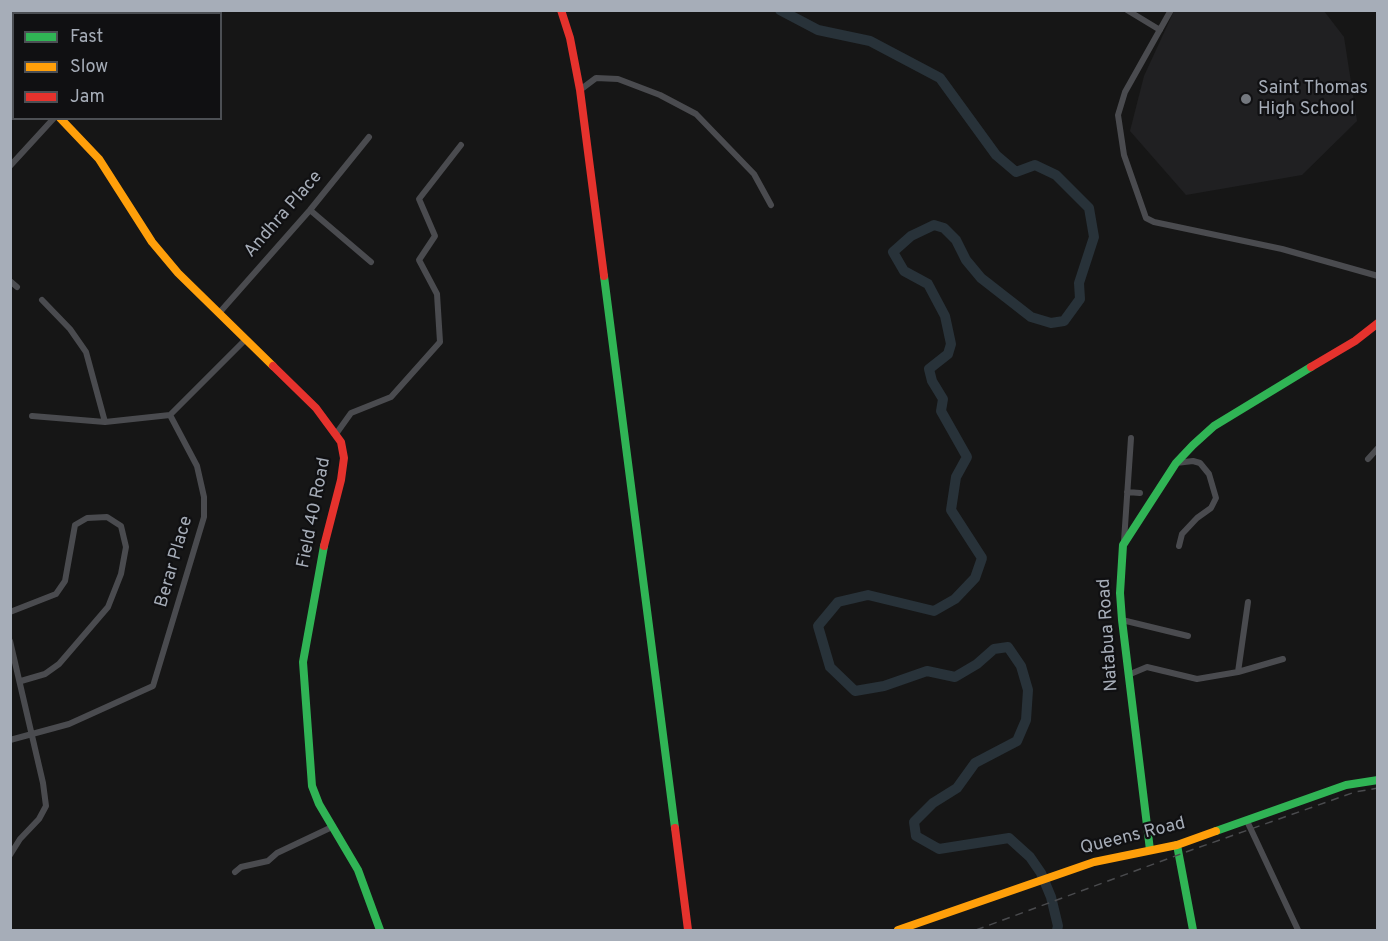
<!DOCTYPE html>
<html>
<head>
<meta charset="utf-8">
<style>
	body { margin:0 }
	#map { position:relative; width:1388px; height:941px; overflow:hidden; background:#161616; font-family:Overpass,sans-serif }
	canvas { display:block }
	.frame { position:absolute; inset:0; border:12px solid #a6adb8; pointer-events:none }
	.legend { position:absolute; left:12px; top:12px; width:210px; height:108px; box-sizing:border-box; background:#101012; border:2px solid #4c4f54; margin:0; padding:8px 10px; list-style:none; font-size:18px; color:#a6adb8 }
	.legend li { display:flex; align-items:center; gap:12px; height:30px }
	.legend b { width:30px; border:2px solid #4c4f54 }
</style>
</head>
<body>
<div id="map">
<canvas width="1388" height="941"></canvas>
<div class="frame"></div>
<ul class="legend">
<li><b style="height:8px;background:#30b455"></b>Fast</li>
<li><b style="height:8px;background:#ff9f0a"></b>Slow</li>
<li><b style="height:8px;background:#e5322d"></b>Jam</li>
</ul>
</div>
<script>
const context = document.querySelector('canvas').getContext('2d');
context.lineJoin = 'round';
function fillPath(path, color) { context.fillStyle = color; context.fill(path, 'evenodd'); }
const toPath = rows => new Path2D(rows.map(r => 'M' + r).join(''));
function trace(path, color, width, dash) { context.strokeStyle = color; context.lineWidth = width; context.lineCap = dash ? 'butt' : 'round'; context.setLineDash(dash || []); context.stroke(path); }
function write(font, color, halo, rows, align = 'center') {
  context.font = font + ' Overpass,sans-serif'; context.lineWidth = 4.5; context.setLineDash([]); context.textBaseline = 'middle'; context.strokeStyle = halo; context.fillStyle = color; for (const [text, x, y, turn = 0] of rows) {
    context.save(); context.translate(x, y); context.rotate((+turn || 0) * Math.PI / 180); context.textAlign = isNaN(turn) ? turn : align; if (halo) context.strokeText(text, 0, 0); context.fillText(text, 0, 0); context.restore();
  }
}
fillPath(toPath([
	[1174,11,1324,11,1344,37,1357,121,1302,175,1186,195,1130,131,1144,76]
]), '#202022');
trace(toPath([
	[780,10,818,30,870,41,940,78,996,155,1016,172,1035,165,1056,175,1089,208,1094,237,1079,283,1080,299,1064,321,1051,323,1031,317,981,278,966,260,956,240,944,228,934,225,911,236,893,252,904,271,928,284,945,316,951,344,948,354,929,369,932,381,943,399,941,411,967,457,956,477,951,510,982,558,975,578,955,599,934,611,868,595,838,602,818,626,830,667,855,691,884,686,927,671,955,677,977,664,994,649,1008,647,1021,666,1028,690,1026,720,1017,741,975,763,957,788,933,803,914,822,916,836,939,849,1009,838,1030,857,1041,873,1051,897,1058,926,1057,930]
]), '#283239', 10);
trace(toPath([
	[1127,10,1160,30],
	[1171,10,1125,92,1118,115,1124,155,1146,218,1154,222,1282,249,1378,276],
	[20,14,21,10],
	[580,90,596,78,618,79,660,95,696,114,754,174,771,205],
	[10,166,54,118],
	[310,210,371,262],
	[10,281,17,287],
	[42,300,70,329,86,352,105,422],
	[220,312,310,210,369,137],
	[32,416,105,422,170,415,246,339],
	[336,434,351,413,391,397,440,342,437,294,419,260,435,236,419,199,461,145],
	[1368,459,1378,448],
	[1176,463,1193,461,1200,463,1209,474,1216,498,1211,508,1197,518,1182,534,1179,546],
	[1127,492,1140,493],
	[1124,541,1131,438],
	[10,612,56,594,65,581,75,525,87,518,107,517,121,526,126,547,121,574,108,607,59,664,45,674,21,681],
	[1122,620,1188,636],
	[10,641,43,783,46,806,39,819,20,839,10,855],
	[1238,672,1248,602],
	[1128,675,1147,667,1197,679,1238,672,1283,659],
	[10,740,69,724,153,686,204,517,204,497,197,466,170,415],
	[1247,821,1298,930],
	[235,872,241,867,268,861,277,853,332,827]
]), '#4a4b4f', 6);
trace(toPath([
	[604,276,675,828],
	[324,546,303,662,312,786,319,804,358,870,380,930],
	[1216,831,1346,785,1378,780],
	[1177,845,1193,930],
	[1150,850,1122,620,1120,593,1123,545,1176,463,1193,445,1214,426,1311,367]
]), '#30b455', 8);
trace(toPath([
	[10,75,14,76],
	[60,118,99,159,152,242,178,273,273,366],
	[898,930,1094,862,1177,845,1216,831]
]), '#ff9f0a', 8);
trace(toPath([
	[561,10,570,38,580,90,604,276],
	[273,366,316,408,341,442,344,458,341,480,324,546],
	[1311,367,1355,341,1378,323],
	[675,828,688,930]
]), '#e5322d', 8);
trace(toPath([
	[976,930,1186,852,1355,792,1378,788]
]), '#4a4b4e', 1.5, [8, 6]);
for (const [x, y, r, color] of [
	[1246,99,6,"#74787f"]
]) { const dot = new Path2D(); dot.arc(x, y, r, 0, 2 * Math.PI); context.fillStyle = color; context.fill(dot); trace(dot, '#101012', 2); }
write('18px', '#a6adb8', '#101012', [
	["Saint Thomas",1258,89],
	["High School",1258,110]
], 'left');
write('18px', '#a6adb8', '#101012', [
	["Andhra Place",284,215,-49],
	["Field 40 Road",315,513,-79],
	["Berar Place",175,562,-74],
	["Natabua Road",1109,635,-94],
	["Queens Road",1133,837,-14]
]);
</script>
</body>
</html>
